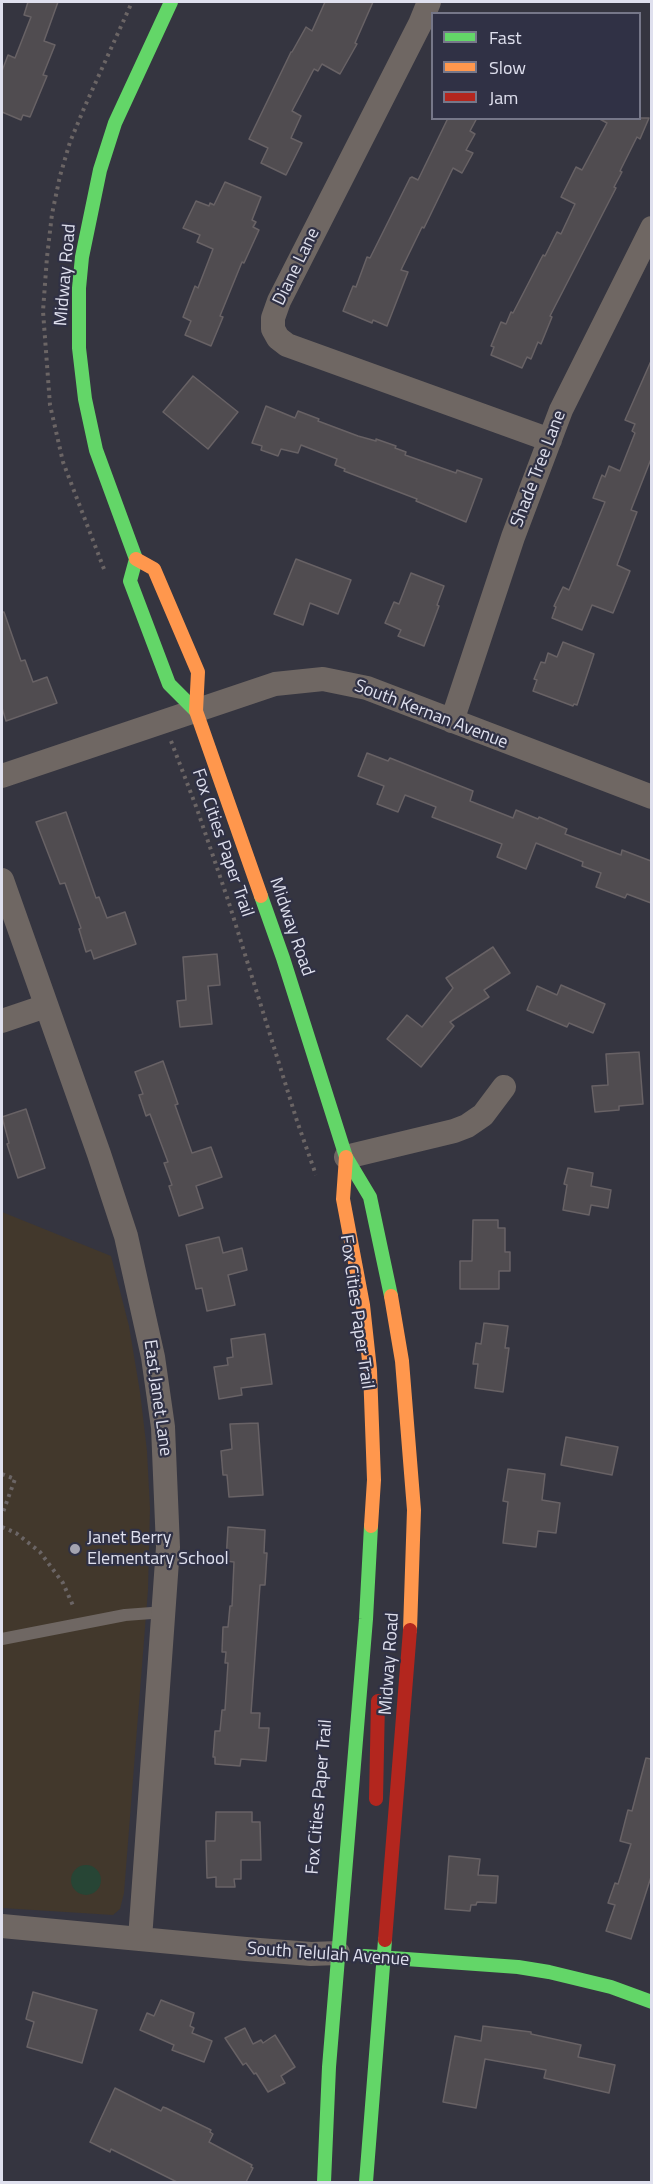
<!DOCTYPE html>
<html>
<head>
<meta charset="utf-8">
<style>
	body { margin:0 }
	#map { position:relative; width:653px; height:2184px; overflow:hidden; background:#353540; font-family:"Titillium Web",sans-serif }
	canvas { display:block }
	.frame { position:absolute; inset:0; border:3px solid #dfe0ee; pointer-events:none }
	.legend { position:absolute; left:431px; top:12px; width:210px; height:108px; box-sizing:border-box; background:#303145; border:2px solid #767789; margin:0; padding:8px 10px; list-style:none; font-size:18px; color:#dfe0ee }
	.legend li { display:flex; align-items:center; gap:12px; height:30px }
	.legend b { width:30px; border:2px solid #767789 }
</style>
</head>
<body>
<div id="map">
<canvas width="653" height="2184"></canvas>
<div class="frame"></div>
<ul class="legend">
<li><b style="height:8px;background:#63d668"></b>Fast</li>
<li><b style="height:8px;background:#ff974d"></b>Slow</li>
<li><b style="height:8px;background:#b3261e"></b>Jam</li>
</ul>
</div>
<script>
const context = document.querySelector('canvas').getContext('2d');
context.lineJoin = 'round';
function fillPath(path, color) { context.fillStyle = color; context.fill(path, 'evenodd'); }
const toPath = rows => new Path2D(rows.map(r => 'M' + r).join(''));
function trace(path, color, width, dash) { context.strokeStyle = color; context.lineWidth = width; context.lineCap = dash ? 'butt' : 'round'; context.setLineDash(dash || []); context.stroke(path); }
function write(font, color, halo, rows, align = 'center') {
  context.font = font + ' "Titillium Web",sans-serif'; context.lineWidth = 4.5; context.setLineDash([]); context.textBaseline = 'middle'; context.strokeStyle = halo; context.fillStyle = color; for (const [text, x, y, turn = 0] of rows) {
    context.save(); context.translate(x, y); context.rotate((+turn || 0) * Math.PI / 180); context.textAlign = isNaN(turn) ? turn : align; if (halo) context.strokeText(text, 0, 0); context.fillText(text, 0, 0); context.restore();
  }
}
fillPath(toPath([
	[2,1212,111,1256,129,1326,140,1392,147,1451,150,1508,148,1590,124,1893,120,1909,113,1915,2,1908]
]), '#42382c');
fillPath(toPath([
	'71 1880a15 15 0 1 1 30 0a15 15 0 1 1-30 0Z'
]), '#274535');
const building = toPath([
	[28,2,58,2,44,41,55,45,43,75,47,76,30,117,23,115,21,120,2,112,2,71,8,55,15,58,31,17,24,15,28,2],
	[325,2,373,2,355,43,357,44,340,74,322,64,318,71,314,69,292,111,301,116,291,138,302,143,286,175,261,163,268,148,249,139,291,52,292,52,306,27,312,31,325,2],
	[448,118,477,118,470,131,475,134,466,150,473,153,462,173,453,168,424,228,422,227,401,270,408,272,387,326,373,320,372,323,343,311,353,286,356,287,367,257,370,258,410,178,412,177,418,180,448,118],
	[598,118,649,118,640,139,637,137,620,171,622,172,614,187,616,188,550,316,552,317,541,344,538,342,531,359,527,357,522,368,491,355,494,347,491,346,501,322,506,324,511,312,513,313,543,255,545,256,557,232,561,234,575,204,561,197,576,167,582,170,607,123,598,118],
	[225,182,261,197,252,220,256,222,253,227,259,230,244,263,242,262,220,316,223,317,211,346,185,335,191,321,183,317,195,286,198,288,213,249,197,242,200,235,183,228,196,201,209,206,210,203,214,205,225,182],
	[651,361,651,459,631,510,637,512,617,565,630,571,613,613,592,605,582,630,552,618,556,607,554,606,563,587,569,590,605,502,593,498,602,475,605,477,609,466,620,471,635,433,632,431,635,424,625,420,651,361],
	[193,376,238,412,208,449,163,412,193,376],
	[266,406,295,418,298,411,319,419,318,421,358,436,376,441,376,439,396,446,395,448,406,452,405,455,456,473,457,470,482,479,466,522,416,501,417,499,344,471,345,469,335,465,337,459,301,445,298,453,281,449,278,456,261,450,262,446,252,443,266,406],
	[296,559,351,580,338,614,310,603,303,625,274,614,296,559],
	[411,573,444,586,437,605,439,606,424,646,398,636,401,630,385,623,394,602,399,604,411,573],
	[2,612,4,612,21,661,25,660,33,682,47,677,57,703,6,721,2,708,2,612],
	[563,642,594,654,577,705,574,704,573,706,533,691,537,680,534,679,541,662,545,663,548,653,557,657,563,642],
	[367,753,388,761,390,758,473,791,470,801,513,818,516,810,538,819,539,817,567,829,565,834,621,855,622,850,651,861,651,903,627,894,625,898,596,887,601,873,582,866,583,862,536,843,526,869,497,857,502,844,432,817,436,807,405,795,398,812,377,804,384,786,358,776,367,753],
	[66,812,96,898,99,897,107,918,125,912,136,944,94,959,91,950,86,952,79,929,81,928,65,883,60,884,36,822,66,812],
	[493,947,510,973,484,990,489,997,450,1022,454,1026,421,1067,387,1039,407,1015,422,1027,453,988,446,978,493,947],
	[217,954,220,985,208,986,212,1024,180,1027,177,1001,186,1000,183,957,217,954],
	[561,985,605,1004,593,1033,569,1023,567,1027,527,1010,537,986,557,995,561,985],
	[639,1052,643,1104,619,1106,619,1110,595,1112,592,1086,608,1085,606,1054,639,1052],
	[163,1061,178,1104,175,1105,192,1153,211,1147,222,1177,196,1186,203,1208,179,1216,169,1186,172,1185,164,1163,168,1162,150,1114,146,1116,139,1095,143,1094,135,1072,163,1061],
	[26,1109,45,1168,18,1178,7,1144,9,1143,2,1117,26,1109],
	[568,1168,593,1173,591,1186,611,1190,608,1208,591,1205,589,1215,563,1210,567,1185,564,1184,568,1168],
	[473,1220,498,1220,498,1228,505,1228,505,1252,510,1252,510,1271,499,1271,499,1289,460,1289,460,1261,472,1261,473,1220],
	[219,1237,223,1253,242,1248,247,1270,228,1275,235,1305,207,1311,202,1288,196,1289,186,1245,219,1237],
	[484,1323,508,1326,505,1348,509,1348,503,1392,475,1388,478,1364,473,1364,476,1343,481,1344,484,1323],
	[265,1334,272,1384,241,1388,242,1395,219,1399,214,1367,228,1365,227,1358,233,1357,231,1339,265,1334],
	[258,1423,263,1495,229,1497,227,1475,223,1475,221,1451,232,1449,230,1424,258,1423],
	[566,1437,618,1447,612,1475,561,1465,566,1437],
	[508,1469,545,1474,542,1500,560,1503,556,1533,538,1531,536,1547,503,1543,508,1502,503,1501,508,1469],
	[228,1527,265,1530,264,1553,267,1553,265,1585,260,1585,251,1713,260,1713,259,1728,269,1728,266,1761,241,1759,240,1766,215,1764,215,1757,213,1757,215,1731,220,1731,222,1710,225,1710,228,1663,225,1663,226,1652,222,1652,223,1627,228,1627,230,1606,232,1606,234,1562,226,1561,228,1527],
	[646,1758,651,1759,651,1877,631,1939,606,1931,615,1905,608,1903,615,1883,618,1884,631,1844,620,1841,628,1810,632,1811,646,1758],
	[216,1812,252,1812,252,1822,260,1822,261,1860,241,1860,241,1879,234,1879,235,1887,216,1887,216,1877,207,1878,206,1841,215,1841,216,1812],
	[449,1856,480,1859,478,1875,498,1876,496,1903,477,1902,476,1905,471,1905,470,1911,445,1909,449,1856],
	[33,1992,97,2010,82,2063,27,2047,34,2022,26,2019,33,1992],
	[161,2000,194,2013,190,2026,194,2028,192,2033,212,2041,204,2062,172,2050,174,2045,140,2030,147,2013,154,2016,161,2000],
	[483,2026,531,2032,531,2034,581,2045,578,2057,615,2065,609,2093,544,2078,546,2070,485,2059,476,2108,443,2102,455,2036,481,2041,483,2026],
	[245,2028,253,2044,261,2040,263,2043,275,2035,295,2067,281,2076,285,2083,268,2092,256,2073,254,2074,246,2063,243,2065,225,2038,245,2028],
	[115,2088,161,2111,163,2107,166,2108,211,2130,210,2132,213,2134,209,2142,252,2165,251,2167,253,2168,246,2182,177,2182,111,2149,110,2152,90,2142,115,2088]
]);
fillPath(building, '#504c50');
trace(building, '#686265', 1.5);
trace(toPath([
	[104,569,63,462,50,405,43,311,47,257,52,214,60,176,70,142,85,106,132,2],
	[171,741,197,809,228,900,297,1121,316,1175],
	[2,1474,15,1479,2,1515],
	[2,1527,16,1533,40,1552,63,1583,74,1608]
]), '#6b6565', 4, [3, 4.5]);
trace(toPath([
	[2,1639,125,1615,165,1612]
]), '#6f6763', 12);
trace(toPath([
	[429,2,420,24,279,301,273,318,273,329,278,338,287,345,550,440],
	[452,721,513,537,561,410,652,228],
	[2,776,275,684,323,679,367,688,652,797],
	[2,880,99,1154,126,1236,153,1357,163,1427,168,1547,140,1939],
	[2,1021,46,1006],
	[346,1157,454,1131,467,1126,483,1115,504,1087],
	[2,1926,246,1949,311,1954,338,1953]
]), '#6f6763', 24);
trace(toPath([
	[171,2,115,123,100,170,82,257,79,288,79,348,85,399,96,450,136,559,130,581,169,684,196,711],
	[261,896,283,958,346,1157,370,1197,391,1296],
	[364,1956,518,1967,549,1972,611,1987,652,2002],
	[324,2182,329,2067,366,1619,371,1526],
	[366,2182,385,1940]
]), '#63d668', 14);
trace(toPath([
	[136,559,154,569,198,672,196,711,261,896],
	[346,1157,343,1199,363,1305,370,1370,374,1480,371,1526],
	[391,1296,402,1361,414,1510,410,1630]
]), '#ff974d', 14);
trace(toPath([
	[376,1799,378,1701],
	[385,1940,410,1630]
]), '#b3261e', 14);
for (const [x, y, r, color] of [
	[75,1549,6,"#a4a4b1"]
]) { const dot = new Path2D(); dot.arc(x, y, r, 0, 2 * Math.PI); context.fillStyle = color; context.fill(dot); trace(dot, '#303145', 2); }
write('18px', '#dfe0ee', '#303145', [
	["Diane Lane",297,267,-64],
	["Midway Road",66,275,-85],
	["Shade Tree Lane",539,469,-69],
	["South Kernan Avenue",431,715,21],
	["Fox Cities Paper Trail",222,843,71],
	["Midway Road",291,927,71],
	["Fox Cities Paper Trail",356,1312,82],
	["East Janet Lane",157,1398,82],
	["Midway Road",390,1664,-86],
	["Fox Cities Paper Trail",320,1797,-85],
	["South Telulah Avenue",328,1955,4]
]);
write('18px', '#dfe0ee', '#303145', [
	["Janet Berry",87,1539],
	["Elementary School",87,1560]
], 'left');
</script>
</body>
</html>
